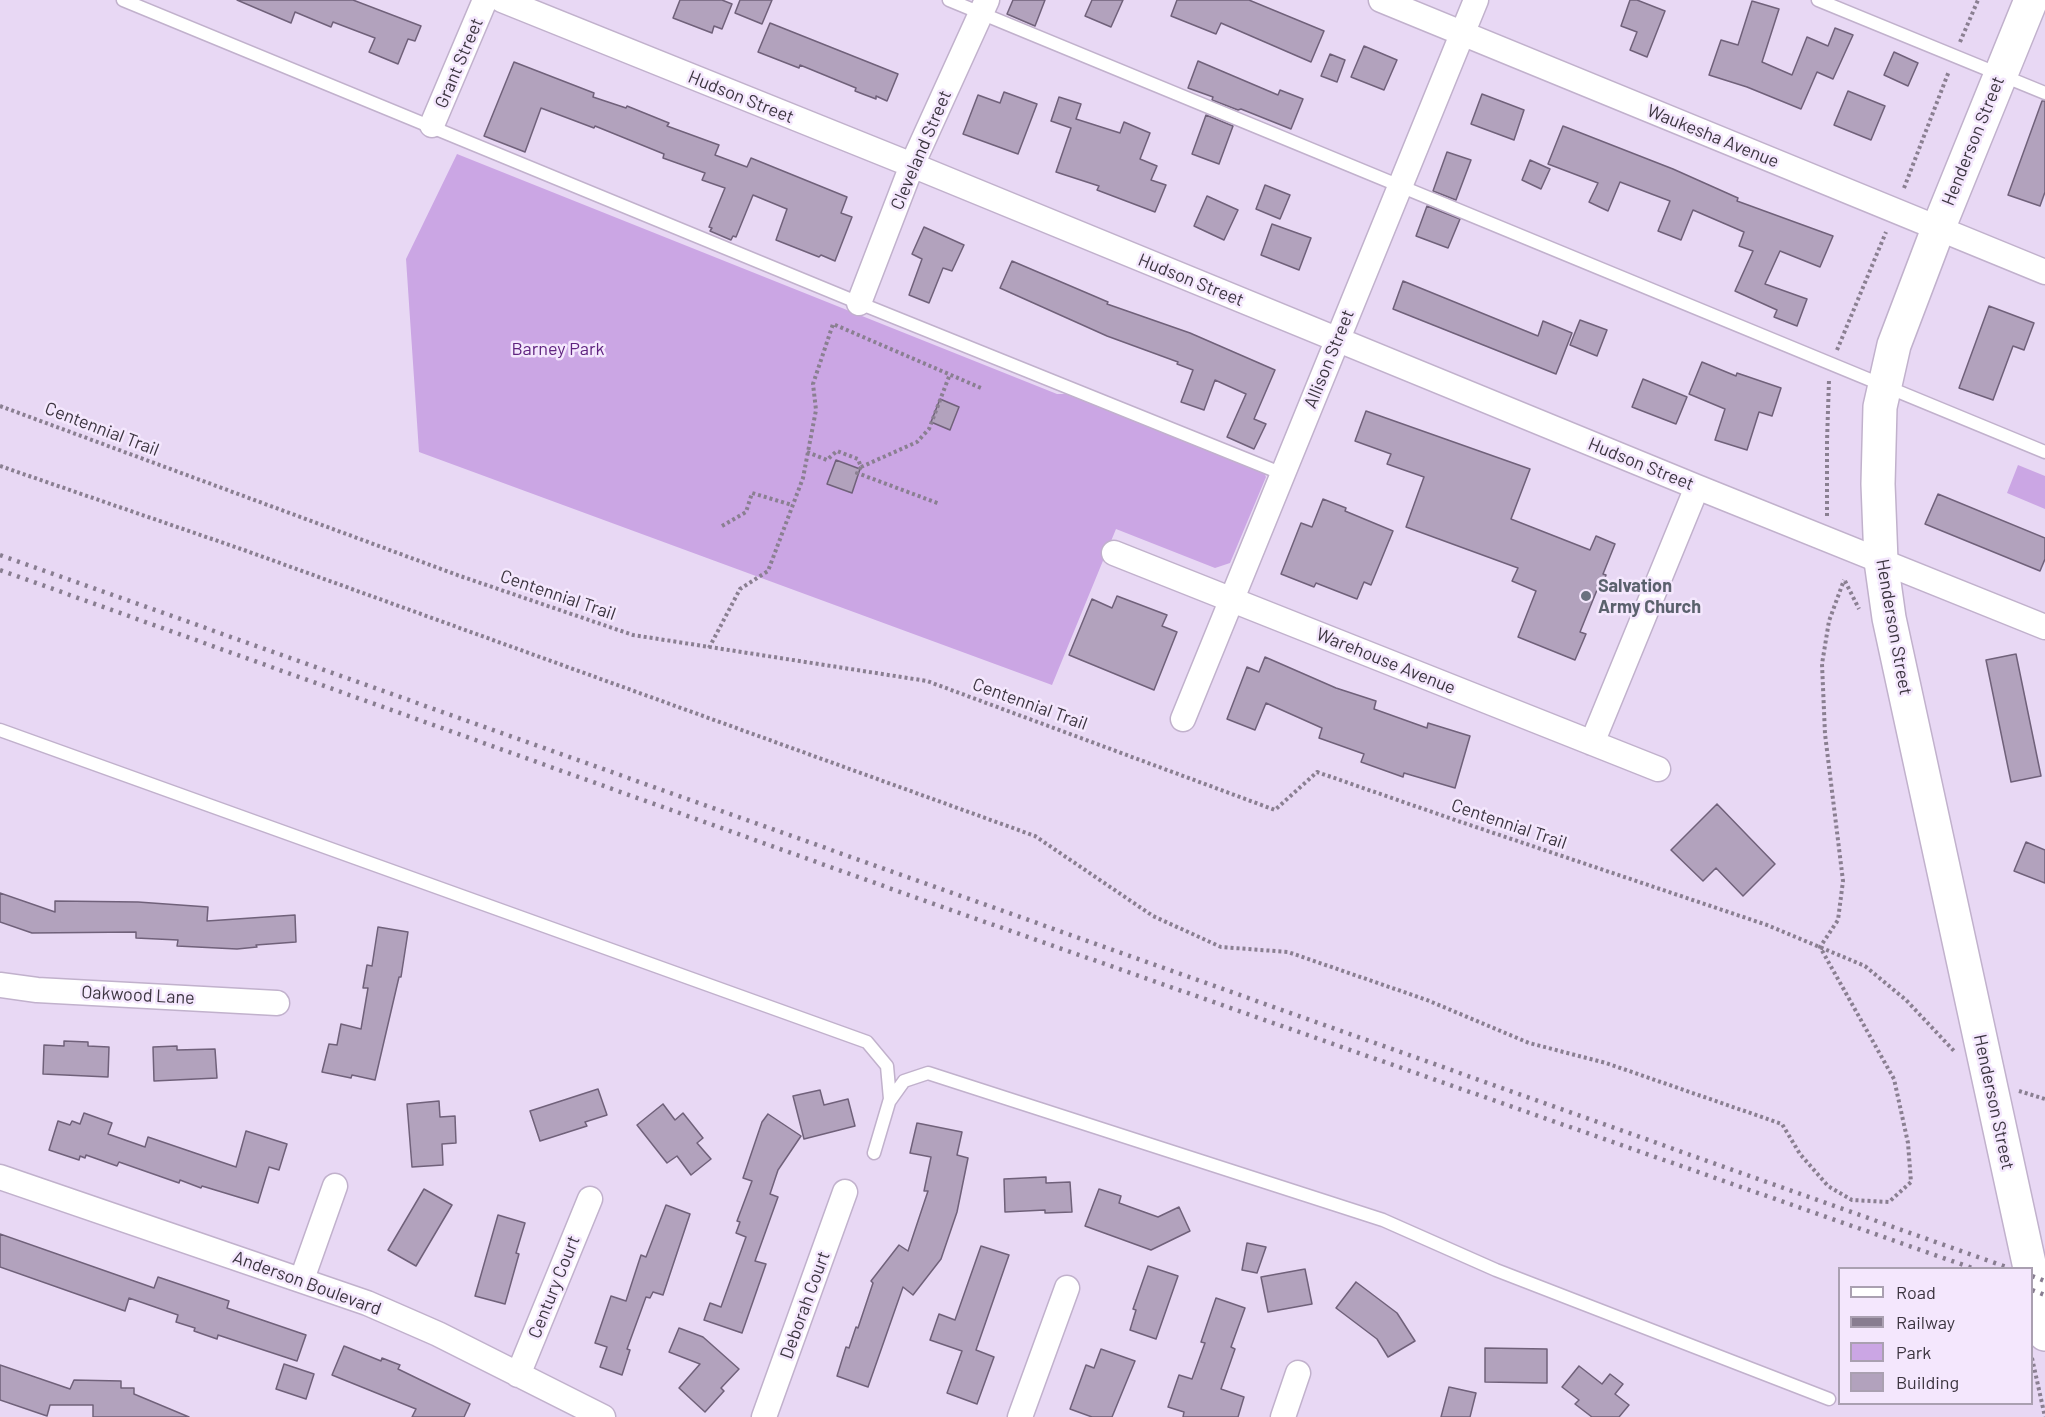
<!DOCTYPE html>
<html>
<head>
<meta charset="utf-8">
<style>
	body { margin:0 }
	#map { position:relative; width:2045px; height:1417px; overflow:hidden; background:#e8d8f4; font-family:Barlow,sans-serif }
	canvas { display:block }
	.legend { position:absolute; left:1838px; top:1267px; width:195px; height:138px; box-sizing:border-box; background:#f4e7fd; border:2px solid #aaa0b1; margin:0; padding:8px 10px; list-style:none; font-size:18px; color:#3c3540 }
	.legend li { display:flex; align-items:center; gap:12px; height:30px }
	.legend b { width:30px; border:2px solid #aaa0b1 }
</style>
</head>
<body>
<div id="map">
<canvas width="2045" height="1417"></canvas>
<ul class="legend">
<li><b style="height:8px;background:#fff"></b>Road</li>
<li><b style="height:8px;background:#887d90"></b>Railway</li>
<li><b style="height:16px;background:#cba6e4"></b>Park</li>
<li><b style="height:16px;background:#b2a2bd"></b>Building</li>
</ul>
</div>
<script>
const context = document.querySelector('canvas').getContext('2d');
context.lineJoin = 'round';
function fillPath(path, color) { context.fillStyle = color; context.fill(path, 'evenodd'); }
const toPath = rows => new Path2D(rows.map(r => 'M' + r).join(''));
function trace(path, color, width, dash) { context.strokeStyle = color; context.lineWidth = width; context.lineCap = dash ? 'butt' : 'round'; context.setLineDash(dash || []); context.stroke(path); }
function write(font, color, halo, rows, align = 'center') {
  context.font = font + ' Barlow,sans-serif'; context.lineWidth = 5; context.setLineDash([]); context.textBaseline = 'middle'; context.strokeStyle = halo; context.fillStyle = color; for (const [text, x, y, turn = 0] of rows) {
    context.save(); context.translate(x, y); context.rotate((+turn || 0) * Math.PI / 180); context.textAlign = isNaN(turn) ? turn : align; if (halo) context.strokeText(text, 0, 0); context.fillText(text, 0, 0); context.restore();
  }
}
fillPath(toPath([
	[457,154,1057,394,1073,394,1263,470,1266,477,1230,563,1215,568,1116,529,1052,685,419,452,406,259],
	[2018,465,2045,476,2045,509,2007,493]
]), '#cba6e4');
const building = toPath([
	[237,0,353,0,421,26,415,41,408,39,398,64,369,52,375,38,333,22,331,27,295,12,291,23,237,0],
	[680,0,722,0,732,4,722,29,714,26,712,33,673,18,680,0],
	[740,0,772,0,762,24,735,13,740,0],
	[1013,0,1045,0,1035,26,1007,14,1013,0],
	[1092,0,1123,0,1111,27,1085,16,1092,0],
	[1177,0,1249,0,1324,31,1311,62,1221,23,1216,34,1171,16,1177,0],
	[1630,0,1637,0,1665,11,1647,57,1630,50,1637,32,1621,26,1630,0],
	[1752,1,1779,9,1762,62,1792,75,1807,37,1828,46,1835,28,1853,35,1833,79,1817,72,1801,109,1747,87,1709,75,1721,40,1738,45,1752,1],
	[770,23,898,74,887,101,876,96,876,99,855,91,856,88,800,65,799,68,758,52,770,23],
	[1364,46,1397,60,1384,90,1351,77,1364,46],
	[1894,52,1918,63,1908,86,1884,75,1894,52],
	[1330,54,1345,60,1337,82,1321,76,1330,54],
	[1198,61,1278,95,1280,90,1303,99,1291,129,1241,109,1238,110,1212,100,1213,97,1188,88,1198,61],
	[514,62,594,93,593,97,626,108,627,106,669,123,667,126,719,145,715,155,747,167,751,158,847,197,841,213,852,217,835,261,821,255,819,257,776,240,787,209,753,195,736,237,733,236,731,240,710,231,712,228,709,227,725,188,702,180,705,173,663,158,664,154,595,126,594,128,541,108,525,152,484,136,514,62],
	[1848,91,1885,106,1871,140,1834,125,1848,91],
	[1004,92,1037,104,1018,154,963,134,978,95,1000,103,1004,92],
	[1482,94,1524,110,1514,140,1471,124,1482,94],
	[1059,97,1081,104,1076,119,1120,133,1124,122,1150,133,1140,159,1157,166,1151,180,1166,185,1155,212,1097,190,1099,186,1056,172,1071,128,1051,121,1059,97],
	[2042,101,2045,101,2045,192,2040,206,2008,195,2042,101],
	[1206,115,1233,126,1219,164,1192,154,1206,115],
	[1563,126,1673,169,1738,198,1737,201,1833,236,1820,267,1780,251,1765,284,1807,299,1797,326,1774,317,1777,310,1735,291,1753,251,1739,246,1744,232,1693,210,1681,240,1658,231,1670,201,1620,182,1608,211,1589,202,1598,183,1548,164,1563,126],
	[1447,152,1471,160,1456,200,1433,191,1447,152],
	[1530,160,1550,169,1541,189,1522,180,1530,160],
	[1265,185,1290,195,1280,219,1256,209,1265,185],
	[1207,196,1238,210,1224,240,1194,226,1207,196],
	[1427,206,1460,219,1448,248,1416,236,1427,206],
	[1272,224,1311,238,1299,270,1261,255,1272,224],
	[924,227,964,245,952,271,943,268,929,303,909,295,922,259,912,254,924,227],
	[1012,261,1108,302,1107,304,1190,333,1275,370,1254,419,1266,424,1254,449,1227,437,1246,394,1215,380,1204,410,1181,402,1193,370,1177,364,1178,362,1107,336,1000,288,1012,261],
	[1403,281,1538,336,1543,321,1572,333,1556,374,1393,309,1403,281],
	[1989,306,2034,323,2024,350,2013,346,1993,400,1959,388,1989,306],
	[1580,320,1607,330,1597,356,1570,345,1580,320],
	[1702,362,1736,376,1737,373,1781,388,1772,416,1759,412,1747,450,1715,440,1725,409,1689,394,1702,362],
	[1643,379,1687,397,1676,424,1632,407,1643,379],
	[940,399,959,407,950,430,931,422,940,399],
	[1366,411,1530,469,1511,519,1590,550,1596,536,1615,544,1603,574,1606,575,1600,591,1597,590,1580,632,1586,634,1575,660,1518,637,1536,591,1512,581,1518,568,1406,527,1424,477,1387,464,1391,454,1355,441,1366,411],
	[836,460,860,469,852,493,827,484,836,460],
	[1938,494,2045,538,2045,559,2040,571,1925,524,1938,494],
	[1323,499,1346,508,1345,511,1393,531,1371,585,1364,582,1357,599,1316,583,1314,587,1281,574,1301,523,1312,527,1323,499],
	[1117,596,1167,615,1162,626,1177,632,1154,690,1069,655,1092,599,1112,608,1117,596],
	[2016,654,2041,776,2011,782,1986,660,2016,654],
	[1265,657,1336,688,1376,701,1374,709,1427,728,1428,723,1470,736,1455,788,1404,773,1403,777,1361,762,1364,754,1319,738,1322,728,1266,703,1255,730,1227,719,1247,667,1259,672,1265,657],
	[1717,804,1775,864,1743,896,1716,868,1703,881,1671,850,1717,804],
	[2026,842,2045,850,2045,883,2014,871,2026,842],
	[0,893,55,912,55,901,138,902,208,907,207,921,295,915,296,942,256,945,257,947,237,949,177,946,178,940,136,938,136,932,32,933,0,922,0,893],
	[378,927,408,932,401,977,399,977,375,1080,352,1075,351,1078,322,1072,329,1044,337,1045,341,1024,361,1029,368,988,363,988,367,965,372,966,378,927],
	[64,1041,88,1042,88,1046,109,1047,108,1077,43,1074,44,1045,64,1046,64,1041],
	[177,1046,177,1050,215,1049,217,1078,154,1081,153,1047,177,1046],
	[598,1089,607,1115,585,1122,587,1126,540,1141,530,1111,598,1089],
	[820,1090,824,1105,848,1099,855,1126,804,1139,793,1096,820,1090],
	[439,1101,440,1117,455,1116,456,1143,442,1144,443,1165,412,1167,407,1104,439,1101],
	[663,1104,675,1120,683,1113,703,1138,697,1143,711,1159,691,1175,677,1156,667,1163,637,1125,663,1104],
	[84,1113,112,1123,108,1134,145,1147,148,1137,236,1167,246,1131,287,1144,279,1170,269,1167,258,1203,202,1186,201,1188,180,1180,179,1183,119,1162,117,1166,86,1155,85,1158,80,1156,79,1160,49,1150,58,1121,70,1125,72,1121,80,1124,84,1113],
	[768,1114,801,1136,778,1170,770,1194,778,1197,755,1261,766,1264,742,1333,704,1320,710,1303,721,1307,746,1237,736,1233,740,1222,737,1221,752,1181,743,1178,762,1122,768,1114],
	[917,1123,962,1132,957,1155,968,1158,957,1212,941,1259,913,1295,903,1287,868,1387,837,1376,846,1347,849,1348,856,1327,858,1328,873,1283,871,1281,899,1245,908,1251,928,1191,924,1191,931,1157,910,1153,917,1123],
	[1046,1177,1046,1183,1070,1182,1072,1212,1045,1213,1045,1210,1005,1212,1004,1179,1046,1177],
	[424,1189,452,1205,416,1266,388,1250,424,1189],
	[1099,1189,1121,1196,1119,1203,1158,1217,1179,1207,1190,1231,1151,1250,1085,1226,1099,1189],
	[666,1205,690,1214,663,1295,653,1292,650,1298,646,1297,627,1349,630,1350,622,1375,600,1367,607,1347,595,1343,611,1296,626,1301,641,1255,646,1257,666,1205],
	[498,1215,525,1223,516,1253,519,1254,505,1304,475,1296,498,1215],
	[0,1234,154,1288,158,1277,229,1301,227,1308,306,1335,297,1361,218,1335,217,1339,194,1331,195,1328,176,1322,178,1315,129,1298,125,1311,0,1267,0,1234],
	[1247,1243,1266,1247,1257,1273,1242,1270,1247,1243],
	[981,1246,1009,1255,976,1350,994,1357,977,1404,947,1393,962,1351,930,1340,939,1314,955,1320,981,1246],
	[1148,1266,1178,1276,1156,1339,1130,1330,1136,1310,1133,1309,1148,1266],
	[1305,1269,1312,1304,1268,1312,1261,1277,1305,1269],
	[1356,1282,1397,1313,1415,1341,1388,1357,1377,1339,1336,1308,1356,1282],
	[1216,1298,1245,1308,1231,1347,1235,1349,1221,1389,1244,1397,1238,1417,1183,1417,1184,1412,1168,1407,1179,1375,1192,1379,1205,1343,1201,1342,1216,1298],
	[679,1328,703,1337,739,1369,721,1388,724,1391,705,1412,679,1388,700,1364,669,1352,679,1328],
	[344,1346,381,1361,382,1358,400,1365,398,1369,470,1404,464,1417,412,1417,416,1409,332,1375,344,1346],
	[1485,1348,1547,1349,1547,1383,1485,1382,1485,1348],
	[1101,1349,1135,1361,1112,1417,1092,1417,1070,1409,1086,1365,1094,1368,1101,1349],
	[284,1364,314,1374,306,1399,276,1389,284,1364],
	[0,1365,70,1389,74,1380,121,1381,121,1388,134,1388,134,1394,189,1417,93,1417,93,1405,50,1405,47,1416,0,1400,0,1365],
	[1579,1366,1602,1384,1610,1374,1623,1384,1615,1394,1629,1405,1619,1417,1592,1417,1575,1404,1579,1400,1562,1387,1579,1366],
	[1449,1387,1476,1393,1470,1417,1441,1417,1449,1387]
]);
fillPath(building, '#b2a2bd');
trace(building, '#70617a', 1.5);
const service = toPath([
	[123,0,859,303,1283,474],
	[949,0,2045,452],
	[1818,0,2045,93],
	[0,730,867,1042,887,1066,890,1099,874,1153],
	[889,1102,904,1081,928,1073,1383,1220,1496,1270,1829,1399]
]);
const minor = toPath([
	[502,0,912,165,1697,487,2045,627],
	[1381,0,2045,272],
	[432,125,485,0],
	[859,303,912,165,987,0],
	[1114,553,1658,769],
	[1183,719,1476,0],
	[1592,743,1697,487],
	[0,985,37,990,277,1003],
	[0,1177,367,1303,438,1334,603,1417],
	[302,1279,335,1186],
	[518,1375,590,1199],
	[764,1417,845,1192],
	[1020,1417,1067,1288],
	[1283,1417,1298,1373]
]);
const secondary = toPath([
	[2030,1268,1889,618,1881,561,1878,484,1880,407,1894,345,1938,229,2031,0],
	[2032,1276,2045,1334]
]);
trace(service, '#c1b1cc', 15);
trace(minor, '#c1b1cc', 27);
trace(secondary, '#c1b1cc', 36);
trace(toPath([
	[1960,42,1978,0],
	[1904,188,1949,71],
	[1837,350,1886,232],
	[0,406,460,576,633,635,927,681,1275,810,1317,772,1461,822,1767,925,1865,966,1906,1000,1955,1052],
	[807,452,827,460,837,451,858,459,861,467,917,442,929,429,950,374],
	[0,466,244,550,1035,836,1153,916,1221,947,1288,952,1427,1000,1529,1043,1606,1063,1782,1124,1800,1154,1828,1186,1852,1200,1889,1202,1911,1182,1908,1143,1894,1079,1820,947,1838,920,1843,881,1825,734,1822,664,1829,621,1844,580],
	[861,467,857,473,940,504],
	[1827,516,1827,441,1829,380],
	[722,526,746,512,752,493,792,505],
	[1845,581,1859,609],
	[709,648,740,589,768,571,803,478,816,410,813,384,833,324,981,388],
	[2019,1091,2045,1099],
	[2032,1358,2045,1417]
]), '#8a7f91', 4, [3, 3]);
trace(service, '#fff', 12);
trace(minor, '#fff', 24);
trace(secondary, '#fff', 33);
trace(toPath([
	[0,555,2009,1268],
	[0,570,931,903,1972,1268],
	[2032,1276,2045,1281],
	[2032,1290,2045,1295]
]), '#887d90', 4.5, [3, 6]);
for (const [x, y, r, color] of [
	[1586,596,6,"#6b7280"]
]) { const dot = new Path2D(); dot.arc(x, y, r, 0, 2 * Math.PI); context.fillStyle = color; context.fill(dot); trace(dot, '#f4e7fd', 2); }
write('18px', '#3c3540', '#f4e7fd', [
	["Grant Street",459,63,-67],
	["Hudson Street",741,97,22],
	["Waukesha Avenue",1713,136,22],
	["Henderson Street",1973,141,-68],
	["Cleveland Street",921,150,-67],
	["Hudson Street",1191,280,22],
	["Allison Street",1329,359,-68],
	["Centennial Trail",102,429,21],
	["Hudson Street",1641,464,22],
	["Centennial Trail",558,595,19],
	["Henderson Street",1894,627,80],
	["Warehouse Avenue",1386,661,22],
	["Centennial Trail",1030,704,20],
	["Centennial Trail",1509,824,19],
	["Oakwood Lane",138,995,3],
	["Henderson Street",1994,1102,78],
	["Anderson Boulevard",307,1283,20],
	["Century Court",554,1287,-68],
	["Deborah Court",805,1305,-70]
]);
write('18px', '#5f237f', '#f4e7fd', [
	["Barney Park",558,349]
]);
write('bold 18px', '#5b616d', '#f4e7fd', [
	["Salvation",1598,586],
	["Army Church",1598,607]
], 'left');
</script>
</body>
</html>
